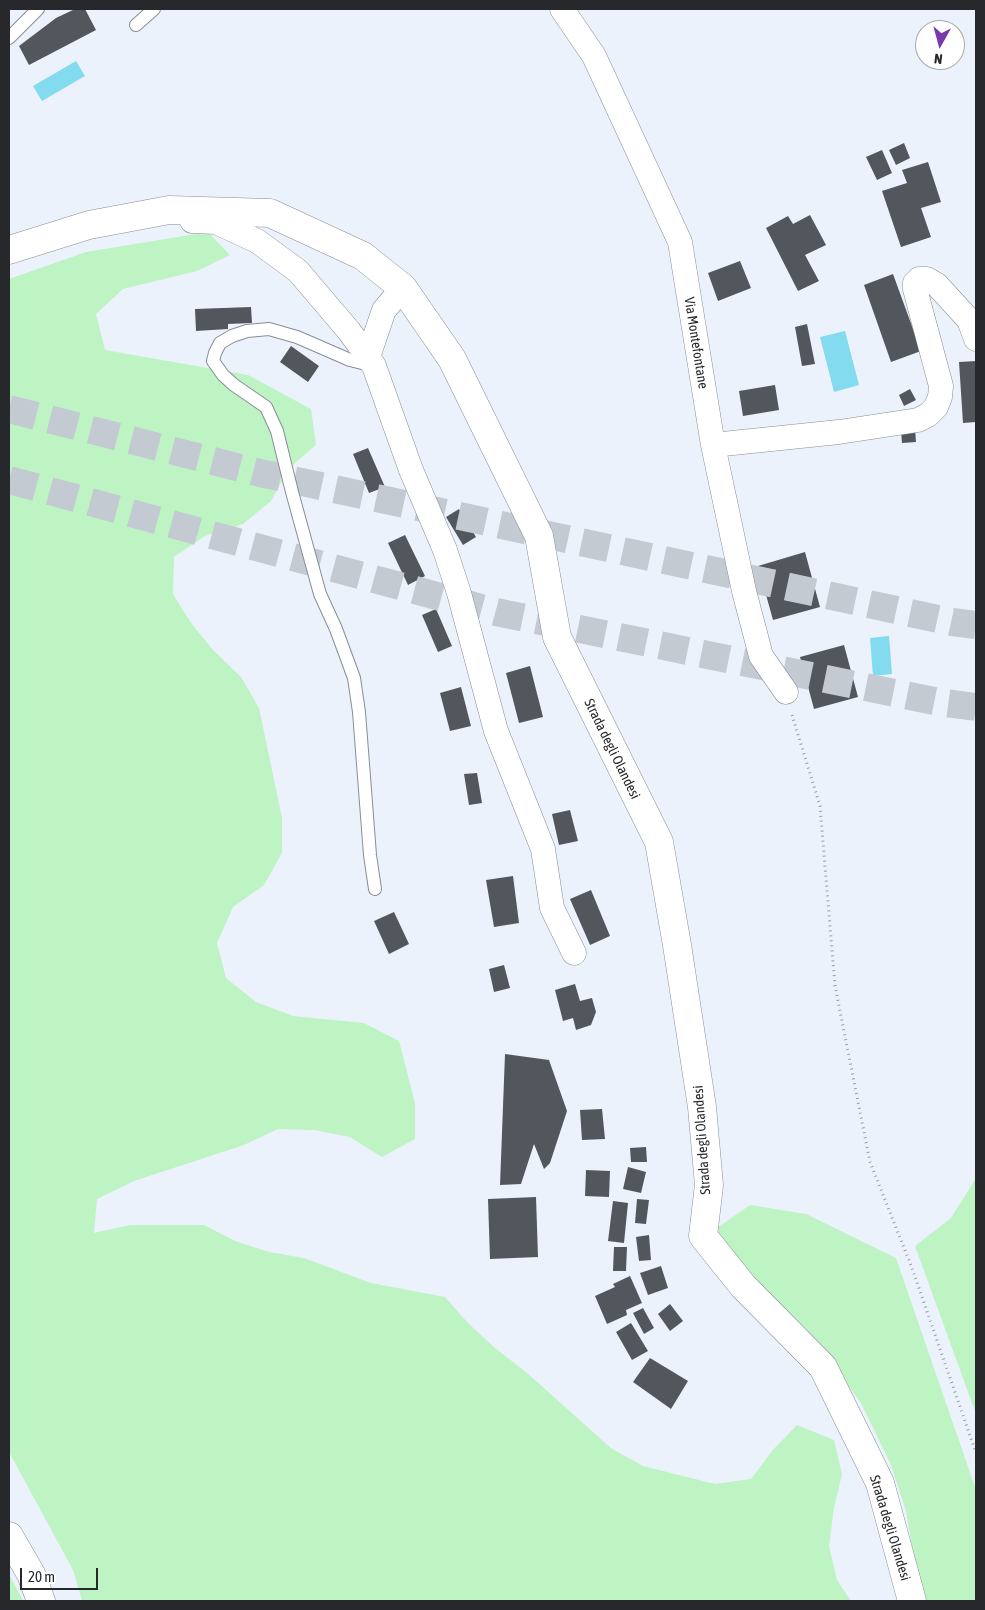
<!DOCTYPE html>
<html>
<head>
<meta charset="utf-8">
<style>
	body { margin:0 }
	#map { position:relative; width:985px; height:1610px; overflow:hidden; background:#ecf2fb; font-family:"Asap Condensed",sans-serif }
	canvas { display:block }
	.frame { position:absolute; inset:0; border:10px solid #26282b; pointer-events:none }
	.north { position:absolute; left:915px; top:20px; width:50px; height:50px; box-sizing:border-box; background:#fff; border:1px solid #a8a9aa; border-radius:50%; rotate:187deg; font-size:14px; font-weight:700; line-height:20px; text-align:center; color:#26282b }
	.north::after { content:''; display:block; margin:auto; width:18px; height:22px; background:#7b37ab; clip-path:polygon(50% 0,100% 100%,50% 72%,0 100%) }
	.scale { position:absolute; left:20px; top:1568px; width:78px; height:22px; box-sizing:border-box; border:2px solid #26282b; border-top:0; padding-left:6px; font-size:15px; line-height:18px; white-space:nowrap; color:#26282b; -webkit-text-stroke:4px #fff; paint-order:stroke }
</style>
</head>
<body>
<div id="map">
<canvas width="985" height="1610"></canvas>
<div class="frame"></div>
<div class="north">N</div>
<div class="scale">20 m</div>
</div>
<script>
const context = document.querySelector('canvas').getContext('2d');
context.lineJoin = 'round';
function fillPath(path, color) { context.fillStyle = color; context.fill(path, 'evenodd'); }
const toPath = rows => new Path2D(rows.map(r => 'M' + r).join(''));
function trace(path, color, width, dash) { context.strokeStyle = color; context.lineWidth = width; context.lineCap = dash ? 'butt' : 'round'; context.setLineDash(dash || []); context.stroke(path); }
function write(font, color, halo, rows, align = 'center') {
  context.font = font + ' "Asap Condensed",sans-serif'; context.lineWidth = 5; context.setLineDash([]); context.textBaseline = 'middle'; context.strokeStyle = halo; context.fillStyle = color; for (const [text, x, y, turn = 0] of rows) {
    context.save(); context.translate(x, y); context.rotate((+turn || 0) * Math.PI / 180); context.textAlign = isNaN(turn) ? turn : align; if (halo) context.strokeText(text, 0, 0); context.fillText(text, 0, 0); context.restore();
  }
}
fillPath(toPath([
	[208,232,230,255,197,271,123,289,96,314,105,350,248,375,311,409,316,445,289,468,271,501,243,524,205,536,174,557,173,594,191,623,214,651,241,677,259,708,282,818,282,853,264,885,233,907,217,943,226,978,256,1002,293,1016,364,1023,399,1041,415,1103,415,1139,382,1157,350,1137,314,1130,278,1129,244,1145,134,1181,97,1199,94,1233,130,1225,204,1225,235,1241,269,1252,304,1258,371,1283,445,1297,468,1323,495,1348,526,1372,612,1449,643,1466,715,1484,751,1479,772,1451,797,1425,834,1440,842,1474,834,1508,829,1546,837,1580,851,1601,82,1601,73,1570,9,1452,9,279,86,252],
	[976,1178,976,1414,915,1246,951,1218],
	[750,1205,806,1214,896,1258,976,1490,976,1601,923,1601,919,1589,906,1511,891,1465,861,1403,815,1341,711,1232],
	[9,1574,23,1601,9,1601]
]), '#bef3c4');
fillPath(toPath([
	[76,61,85,76,42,101,33,86],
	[845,331,859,385,834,392,820,337],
	[889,636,892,674,873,676,870,638]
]), '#82dbee');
fillPath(toPath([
	[75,9,85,9,96,30,29,65,19,46,56,18],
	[904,143,910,158,896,165,889,150],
	[882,150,892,173,877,180,866,157],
	[928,162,941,202,921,208,931,237,901,247,882,191,907,183,902,170],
	[810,215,826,245,805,255,819,281,798,291,766,228,788,216,793,224],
	[740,261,751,288,718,301,708,273],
	[893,274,921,351,891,362,864,285],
	[251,307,252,323,228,324,228,329,196,331,195,309],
	[807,324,815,364,802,366,795,327],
	[291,346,319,366,308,382,280,362],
	[976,361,976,422,963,423,959,362],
	[775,385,779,410,743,416,739,391],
	[910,389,916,400,904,406,899,395],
	[915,429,916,442,902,443,901,431],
	[368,448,385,487,369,493,353,454],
	[459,509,476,537,463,545,446,517],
	[405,535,425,576,408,585,388,543],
	[805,552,820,607,773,620,758,566],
	[436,609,452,646,438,652,422,615],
	[844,645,858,697,814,709,800,657],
	[530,666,543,717,519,723,506,673],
	[461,687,471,726,450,731,440,693],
	[477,773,482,803,469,805,464,774],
	[570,810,578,841,559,845,552,814],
	[513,876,519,923,494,927,486,880],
	[591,890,610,936,590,945,570,899],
	[394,912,409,944,389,954,374,921],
	[504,965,510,988,494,992,489,969],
	[575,984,580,1001,592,998,596,1012,591,1025,576,1030,573,1018,563,1021,555,990],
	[505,1054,549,1060,567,1111,550,1163,544,1169,534,1144,521,1184,500,1185],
	[602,1109,605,1139,582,1140,580,1110],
	[646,1147,647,1162,631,1162,630,1148],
	[628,1167,646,1172,641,1193,623,1189],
	[586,1170,610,1171,609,1197,585,1196],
	[536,1197,538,1257,490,1259,488,1199],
	[637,1199,649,1200,646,1224,635,1223],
	[613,1201,628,1203,624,1243,608,1241],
	[649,1235,651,1260,639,1261,636,1237],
	[614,1247,627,1247,626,1271,613,1271],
	[661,1266,668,1288,648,1295,640,1273],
	[630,1276,642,1303,626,1310,627,1315,607,1324,595,1296,615,1287,613,1284],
	[670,1304,683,1321,670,1331,658,1314],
	[643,1308,654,1328,644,1334,633,1313],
	[631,1323,648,1351,632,1360,616,1332],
	[650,1358,688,1381,671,1409,633,1382]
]), '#52575e');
trace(toPath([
	[9,409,260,473,952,622,976,625],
	[9,480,496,612,939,702,976,707]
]), '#c4cad1', 28, [28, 14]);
const service = toPath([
	[136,25,154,9],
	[9,38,38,9],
	[374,366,350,360,297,337,269,329,247,331,232,336,220,343,215,353,213,361,223,375,234,385,266,407,277,431,292,492,320,594,336,629,354,678,359,712,370,855,375,889]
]);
const minor = toPath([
	[562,9,594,56,680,242,713,445,744,591,761,656,786,692],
	[192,221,216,222,257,241,298,271,349,331,368,357],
	[403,288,384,310,368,357,374,366,411,470,445,550,459,593,496,731,543,849,552,908,574,953],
	[713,445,839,432,918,420,928,415,936,407,940,397,941,386,915,289,915,283,919,279,927,279,937,285,969,320,976,339]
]);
const secondary = toPath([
	[9,250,89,225,169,210,270,213,363,256,403,288,452,359,539,536,557,637,659,842,677,945,702,1107,709,1185,703,1236,743,1286,823,1367,880,1483,912,1601],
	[9,1536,31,1574,41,1601]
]);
trace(service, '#888d95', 14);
trace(minor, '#888d95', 25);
trace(secondary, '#888d95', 29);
trace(toPath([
	[792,715,820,806,835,986,870,1162,912,1268,976,1453]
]), '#9a9fa5', 3, [1, 4]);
trace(service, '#fff', 12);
trace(minor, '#fff', 24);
trace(secondary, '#fff', 28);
write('14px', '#26282b', '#fff', [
	["Via Montefontane",696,343,81],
	["Strada degli Olandesi",612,749,64],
	["Strada degli Olandesi",702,1140,-94],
	["Strada degli Olandesi",890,1528,73]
]);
</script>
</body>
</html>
